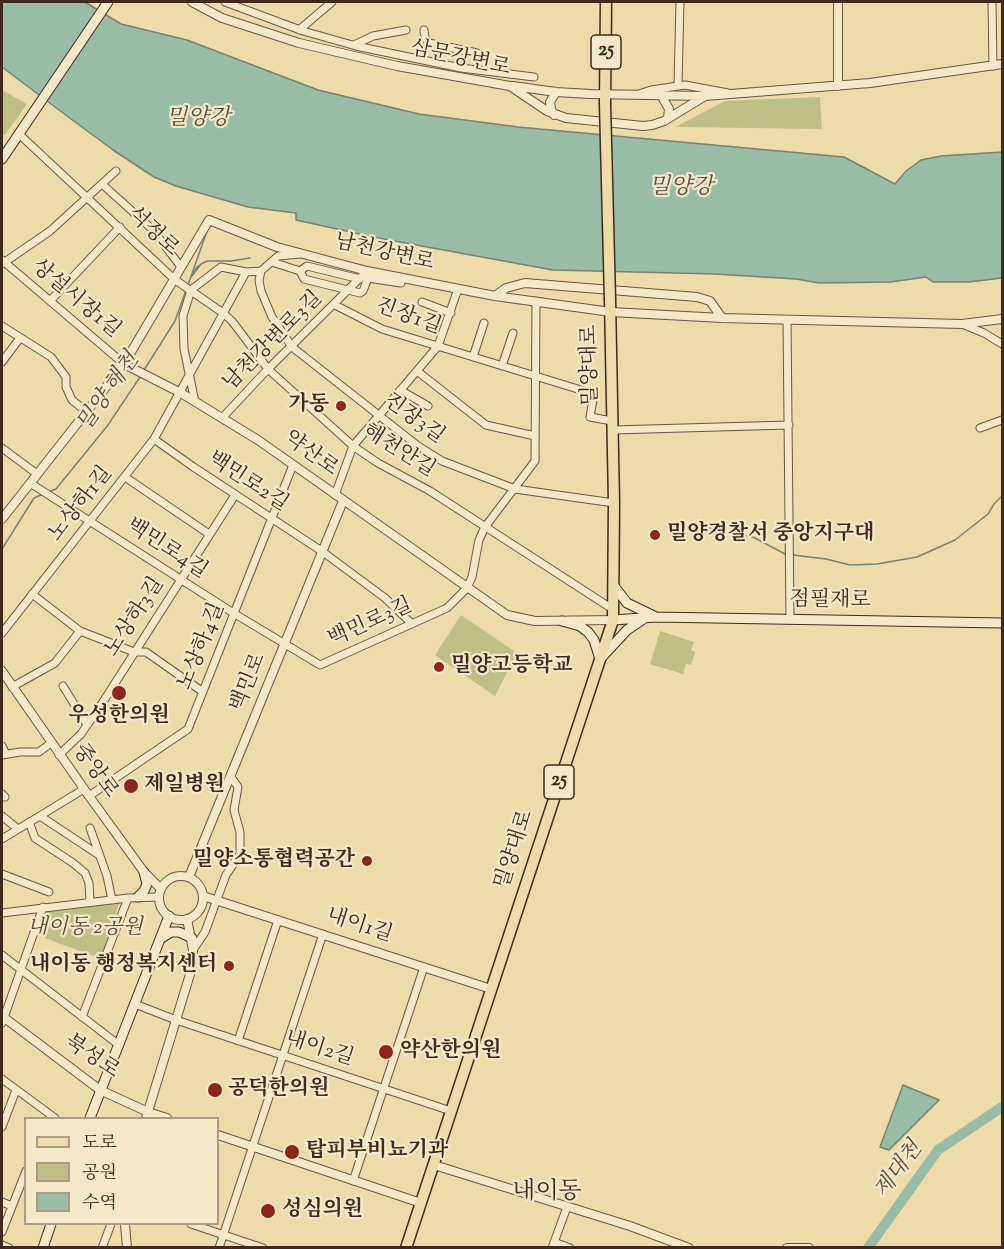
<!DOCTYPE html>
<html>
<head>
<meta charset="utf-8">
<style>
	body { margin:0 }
	#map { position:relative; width:1004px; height:1249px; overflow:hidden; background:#eddcaa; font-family:"Sorts Mill Goudy","Noto Serif KR",serif }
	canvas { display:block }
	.frame { position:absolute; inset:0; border:3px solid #42291e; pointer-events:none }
	.legend { position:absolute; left:24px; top:1117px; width:195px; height:108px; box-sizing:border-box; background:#f3e8c8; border:2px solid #ac9c84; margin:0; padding:8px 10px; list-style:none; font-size:18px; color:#42291e }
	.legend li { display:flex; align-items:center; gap:12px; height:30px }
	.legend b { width:30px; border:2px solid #ac9c84 }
</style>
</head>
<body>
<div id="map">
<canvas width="1004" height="1249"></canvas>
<div class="frame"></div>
<ul class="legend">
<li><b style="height:8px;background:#eddcaa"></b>도로</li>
<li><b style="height:16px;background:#bebf84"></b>공원</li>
<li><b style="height:16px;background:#99bca6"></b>수역</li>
</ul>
</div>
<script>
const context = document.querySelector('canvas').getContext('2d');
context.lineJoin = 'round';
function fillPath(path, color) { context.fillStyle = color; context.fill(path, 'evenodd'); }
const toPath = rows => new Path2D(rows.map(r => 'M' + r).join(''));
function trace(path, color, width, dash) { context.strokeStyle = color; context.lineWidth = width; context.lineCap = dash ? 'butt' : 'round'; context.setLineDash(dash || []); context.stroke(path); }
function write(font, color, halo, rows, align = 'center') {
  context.font = font + ' "Sorts Mill Goudy","Noto Serif KR",serif'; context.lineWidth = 4.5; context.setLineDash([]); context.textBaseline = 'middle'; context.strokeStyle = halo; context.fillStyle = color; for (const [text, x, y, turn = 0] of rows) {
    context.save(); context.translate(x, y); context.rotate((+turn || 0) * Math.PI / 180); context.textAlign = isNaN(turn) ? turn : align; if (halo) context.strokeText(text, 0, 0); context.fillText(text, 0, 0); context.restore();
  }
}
fillPath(toPath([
	[2,90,27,104,5,135,2,134],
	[820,97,822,129,675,127,725,101],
	[461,615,517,653,495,696,435,655],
	[660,631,694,642,691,650,695,652,691,665,686,664,683,674,650,664],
	[120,901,101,959,37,935,47,910]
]), '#bebf84');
const water = toPath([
	[2,2,85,2,121,24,187,40,318,90,419,114,518,127,844,157,895,184,906,171,921,160,941,156,1002,152,1002,278,969,282,933,282,926,277,890,282,819,283,796,279,715,274,553,270,378,238,296,220,296,213,248,207,176,186,154,177,113,150,63,113,2,67,2,2],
	[903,1085,939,1100,889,1150,880,1147,903,1085]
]);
fillPath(water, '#99bca6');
trace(water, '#768170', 1.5);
trace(toPath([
	[201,264,192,276,197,267,201,264,207,261,231,261,250,258],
	[188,285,207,231],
	[144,370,175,321,186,290],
	[48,492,56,489,108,425,140,377],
	[696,525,753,537,785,554],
	[2,549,34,498,41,495],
	[793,555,826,559,850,565,877,564,917,557,955,540,988,514,994,504,1002,496]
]), '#768170', 1.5);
trace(toPath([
	[868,1248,938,1150,1002,1107]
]), '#99bca6', 10);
const minor = toPath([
	[225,2,303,31,356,46,461,68,534,77],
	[992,2,993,66],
	[299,30,332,2],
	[424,30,425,38,429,43,477,53],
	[354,45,373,36,406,30],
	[678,85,680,2],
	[639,94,651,90,685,85,728,93],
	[19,134,174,279,223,313,232,321,268,369,353,446,378,463,430,491,614,610],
	[102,184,153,230,181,267],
	[2,260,124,364],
	[272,262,300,271,304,279,360,293,363,291,368,278,401,283],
	[2,264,50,231,116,171],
	[261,271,259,280,261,291,272,317,292,347,418,446,442,461,515,489,614,503],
	[300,271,307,266,360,279],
	[50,301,120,227],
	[422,302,451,313],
	[335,305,382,329,594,394,590,417,612,421],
	[787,320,790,619],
	[962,324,984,333,1002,344],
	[2,326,51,357,66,377,66,387,72,400,87,412],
	[473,357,484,323],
	[2,362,20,338],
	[502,366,513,333],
	[417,371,486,425,535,436],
	[400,390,428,406],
	[195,402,184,349,183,316,191,290,221,267,246,272,261,271,278,256,300,254],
	[222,418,268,369,367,271],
	[980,428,1002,420],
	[613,430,789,425],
	[154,439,192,466,323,552,385,598,412,624],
	[2,448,37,474],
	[125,477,209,534],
	[30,483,235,614,320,665,447,608,467,588,472,577,479,540,485,527,535,461,536,301],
	[335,495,353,446,438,346,458,289],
	[32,594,80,631,134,652,146,652,203,692],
	[2,633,154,439,246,272],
	[63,686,87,725],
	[12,687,55,663,80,631],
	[2,746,6,754],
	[2,755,20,752,39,752,51,743],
	[59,755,81,734,103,702,235,495],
	[2,794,5,797],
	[89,796,188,729,293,465],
	[2,816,18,829],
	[40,816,99,855],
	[29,822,35,838,73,863,85,873,89,883,90,902],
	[90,828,107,876,112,900],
	[2,839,84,789],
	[2,874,49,892],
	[2,913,128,898,159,897],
	[193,950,205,932,226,875,240,854,240,832,234,810,238,787,231,777],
	[2,955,119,1045],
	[135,1004,176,1020,451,1111],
	[82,1017,128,898],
	[2,1023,43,907],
	[238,1041,278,920],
	[2,1079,55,1118],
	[2,1127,16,1090],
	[353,1181,424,967],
	[2,1202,12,1206],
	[191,1224,263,1248],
	[2,1232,26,1171],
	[554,1242,570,1248],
	[2,1245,9,1248],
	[102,1248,111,1224],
	[219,1248,323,934],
	[552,1248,567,1207]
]);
const tertiary = toPath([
	[192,2,222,18,299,43,397,66,510,86,547,111,566,118,643,126,652,125,664,121,705,96,870,83,1002,64],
	[838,2,838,86],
	[513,86,556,92,590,94,704,96],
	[661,95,669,109,668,118],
	[554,115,551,109,550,102,556,92],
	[495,296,506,288,525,283,697,297,710,301,722,318],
	[124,364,181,393,258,440,507,615,535,621,613,620],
	[2,519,124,364,209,220,277,247,367,271,495,296,611,312,722,318,962,324,1002,319],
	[2,671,89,796,144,872,161,889],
	'159 898a22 22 0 1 1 44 0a22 22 0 1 1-44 0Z',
	[189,877,343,501],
	[203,896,491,989],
	[2,1016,100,1090,148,1112,167,1118],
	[146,1118,191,971,193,950,187,919],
	[218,1135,421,1203],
	[434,1165,630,1226,689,1248],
	[125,1224,127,1248],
	[787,1248,809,1248]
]);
const secondary = toPath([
	[2,159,108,2],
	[614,586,627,603,654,616],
	[613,620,656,617,1002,623],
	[562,621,580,626,588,632,594,640,600,659],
	[602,657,627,630,642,620],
	[138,897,144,891,147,884,144,872],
	[160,939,171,932,179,932,192,938],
	[90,1118,169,916],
	[43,1248,51,1224]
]);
const primary = toPath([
	[605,103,606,2],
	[406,1248,613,620,614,503,610,300]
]);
trace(minor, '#6d5641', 9);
trace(tertiary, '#6d5641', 10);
trace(secondary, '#42291e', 11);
trace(primary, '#42291e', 13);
trace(minor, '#f3e8c8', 7);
trace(tertiary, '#f3e8c8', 8);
trace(secondary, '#f3e8c8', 9);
trace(primary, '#eddcaa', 10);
const primaryBridge = toPath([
	[605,103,610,300]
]);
trace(primaryBridge, '#42291e', 13, []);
trace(primaryBridge, '#eddcaa', 10);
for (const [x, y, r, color] of [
	[341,406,6,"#8f2418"],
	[655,535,6,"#8f2418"],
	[439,667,6,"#8f2418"],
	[119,693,8,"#8f2418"],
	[131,786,8,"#8f2418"],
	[367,861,6,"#8f2418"],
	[229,966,6,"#8f2418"],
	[386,1052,8,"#8f2418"],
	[215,1090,8,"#8f2418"],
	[292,1152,8,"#8f2418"],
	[268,1211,8,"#8f2418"]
]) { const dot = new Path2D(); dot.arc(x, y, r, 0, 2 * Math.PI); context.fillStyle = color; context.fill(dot); trace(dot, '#f3e8c8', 2); }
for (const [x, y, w] of [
	[606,52,30],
	[559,782,30]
]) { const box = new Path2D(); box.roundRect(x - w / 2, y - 17, w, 34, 4.5); context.fillStyle = '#f3e8c8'; context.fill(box); trace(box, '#42291e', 1.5); }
write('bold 20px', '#42291e', null, [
	["25",606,52],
	["25",559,782]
]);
write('21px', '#42291e', '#f3e8c8', [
	["삼문강변로",460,60,12],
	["석정로",152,233,43],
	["남천강변로",384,254,13],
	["상설시장1길",75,300,40],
	["진장1길",408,318,20],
	["남천강변로3길",274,342,-45],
	["밀양대로",592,365,-91],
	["진장3길",413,420,36],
	["해천안길",398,452,32],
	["약산로",310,455,36],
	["백민로2길",247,483,33],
	["노상하1길",82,505,-52],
	["백민로4길",166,550,33],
	["점필재로",830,602,1],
	["노상하3길",136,618,-57],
	["백민로3길",371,624,-24],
	["노상하4길",203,647,-68],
	["백민로",250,683,-68],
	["중앙로",94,772,54],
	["밀양대로",516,850,-72],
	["내이1길",359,927,18],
	["내이2길",319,1050,18],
	["북성로",91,1058,34]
]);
write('bold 21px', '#42291e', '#f3e8c8', [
	["가동",329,406,"right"],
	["밀양경찰서 중앙지구대",667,535],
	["밀양고등학교",451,667],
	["우성한의원",119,717,"center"],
	["제일병원",144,786],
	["밀양소통협력공간",355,861,"right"],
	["내이동 행정복지센터",217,966,"right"],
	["약산한의원",400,1052],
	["공덕한의원",228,1090],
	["탑피부비뇨기과",306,1152],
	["성심의원",282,1211]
], 'left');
write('italic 21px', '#5b4732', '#f3e8c8', [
	["내이동 2공원",85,929]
]);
write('italic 22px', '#584e40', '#f3e8c8', [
	["밀양강",198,120],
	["밀양강",681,189],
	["밀양 해천",110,393,-55],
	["제대천",900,1171,-53]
]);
write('24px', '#42291e', '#f3e8c8', [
	["내이동",547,1194]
]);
</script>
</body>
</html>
